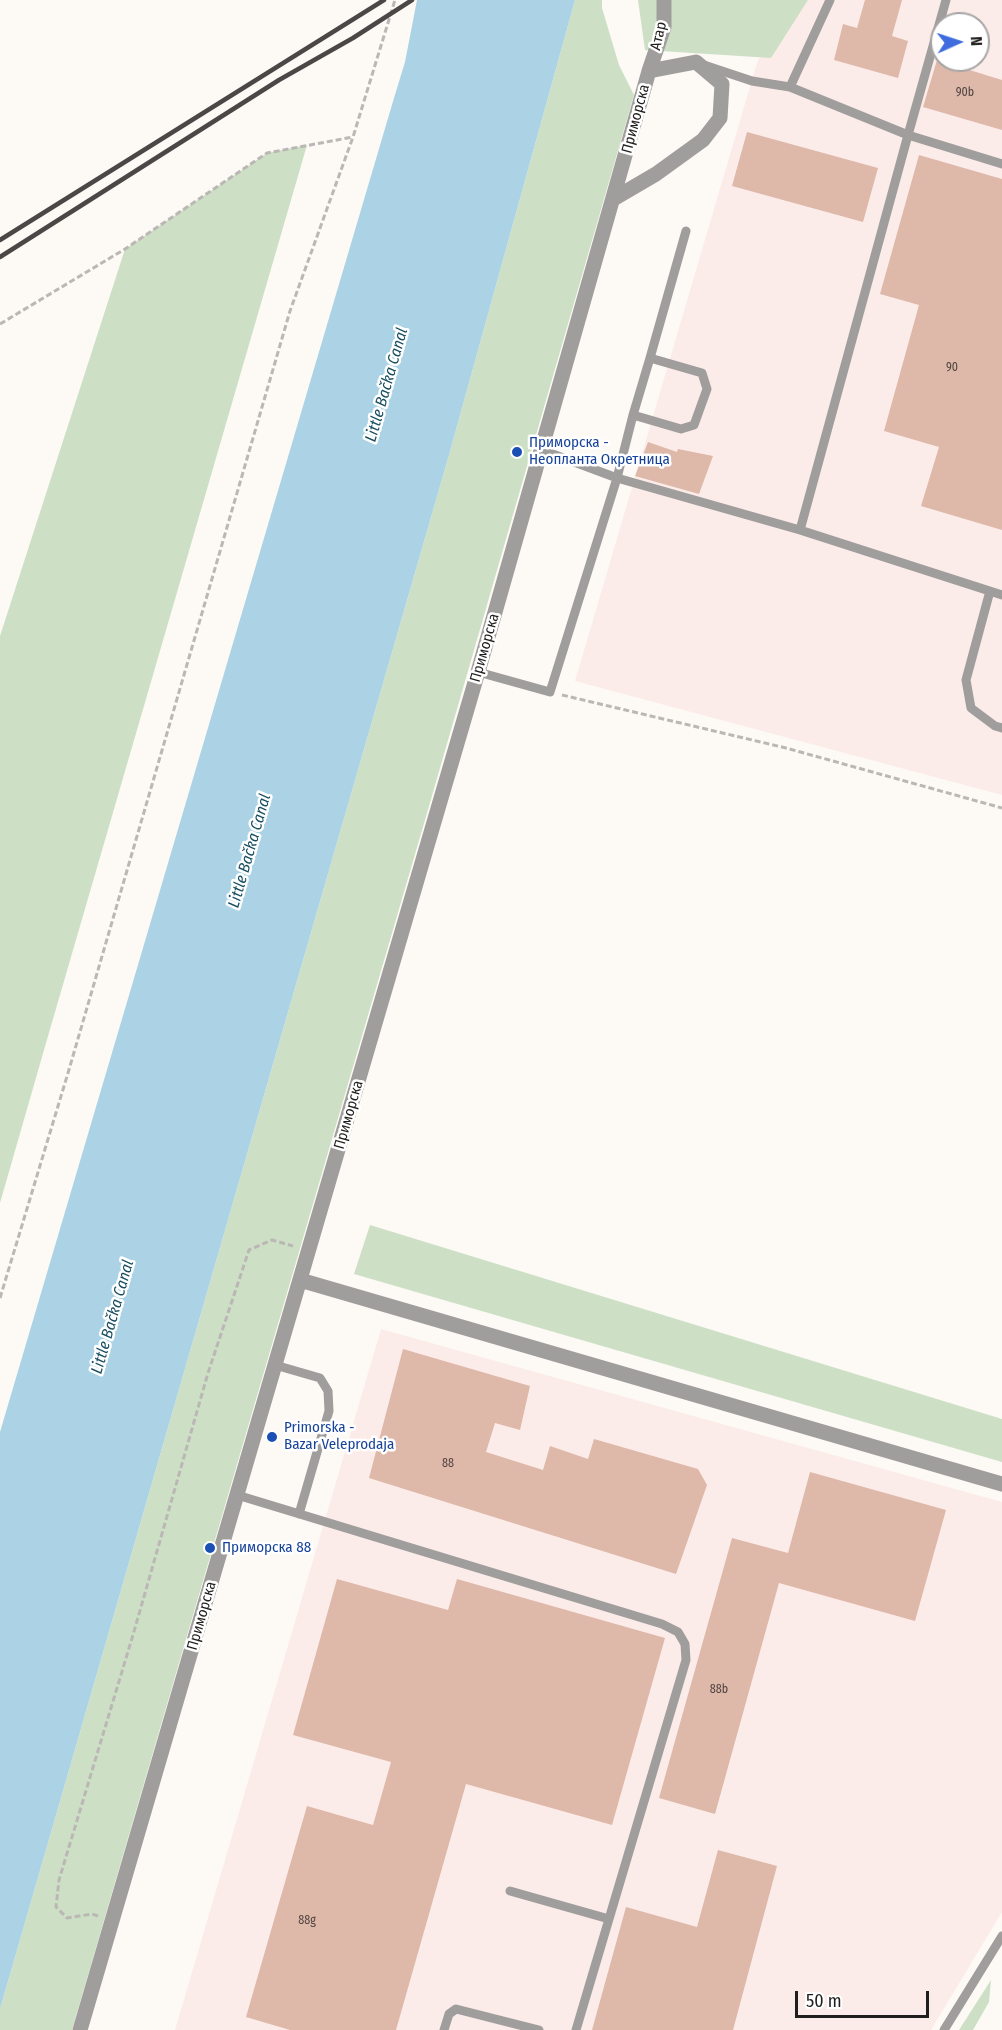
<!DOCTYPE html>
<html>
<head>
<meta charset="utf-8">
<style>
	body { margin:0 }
	#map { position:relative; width:1002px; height:2030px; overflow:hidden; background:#fdf9f5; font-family:"Fira Sans Condensed",sans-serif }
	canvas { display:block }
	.north { position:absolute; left:930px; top:12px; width:60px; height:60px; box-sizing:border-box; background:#fff; border:2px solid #a6a5a5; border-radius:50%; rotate:87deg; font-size:16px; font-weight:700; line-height:24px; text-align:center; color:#211f1e }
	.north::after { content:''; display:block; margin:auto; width:21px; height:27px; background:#3f6dde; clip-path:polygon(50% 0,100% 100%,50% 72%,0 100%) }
	.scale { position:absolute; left:795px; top:1991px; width:134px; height:27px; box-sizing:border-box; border:3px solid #211f1e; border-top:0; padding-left:8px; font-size:18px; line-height:21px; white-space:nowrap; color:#211f1e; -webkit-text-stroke:4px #fff; paint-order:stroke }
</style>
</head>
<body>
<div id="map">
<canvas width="1002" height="2030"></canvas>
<div class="north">N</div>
<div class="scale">50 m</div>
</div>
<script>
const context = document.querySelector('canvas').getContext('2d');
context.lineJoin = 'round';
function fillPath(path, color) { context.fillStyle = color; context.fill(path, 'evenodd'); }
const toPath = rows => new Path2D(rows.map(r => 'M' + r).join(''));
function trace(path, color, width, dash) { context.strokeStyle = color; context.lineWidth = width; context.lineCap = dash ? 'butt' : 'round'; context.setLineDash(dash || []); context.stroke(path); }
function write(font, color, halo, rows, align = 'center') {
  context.font = font + ' "Fira Sans Condensed",sans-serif'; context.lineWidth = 5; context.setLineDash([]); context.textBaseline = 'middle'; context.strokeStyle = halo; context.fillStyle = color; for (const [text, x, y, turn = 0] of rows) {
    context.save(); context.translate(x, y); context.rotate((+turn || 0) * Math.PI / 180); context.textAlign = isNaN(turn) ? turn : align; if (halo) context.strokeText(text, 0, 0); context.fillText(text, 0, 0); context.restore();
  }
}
fillPath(toPath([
	[791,0,1002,0,1002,795,575,681,757,63],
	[942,24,978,24,978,60,942,60],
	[381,1329,1002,1502,1002,1912,931,2030,175,2030]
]), '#fcece9');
fillPath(toPath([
	[575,0,602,0,602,8,619,65,634,95,425,820,72,2030,0,2030,0,2009,449,455],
	[638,0,808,0,771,58,645,50],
	[307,145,46,1043,0,1203,0,636,125,249,267,153],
	[370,1225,1002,1419,1002,1462,354,1274],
	[991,1980,989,2002,973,2030,959,2030]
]), '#cde0c6');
fillPath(toPath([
	[417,0,575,0,449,455,0,2009,0,1432,394,98,405,62]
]), '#abd3e5');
fillPath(toPath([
	[865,0,902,0,892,36,908,41,898,78,834,60,843,24,857,28],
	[937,60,1002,80,1002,130,923,107],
	[747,132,878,168,863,222,732,186],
	[919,155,1002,179,1002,530,921,506,939,447,884,431,919,305,880,294],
	[648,442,677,452,678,449,713,456,699,494,635,476],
	[403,1349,530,1386,520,1430,495,1423,486,1452,543,1470,550,1446,588,1459,594,1439,698,1469,707,1485,676,1574,369,1478],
	[810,1472,946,1510,915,1621,779,1583,715,1814,659,1798,732,1538,788,1553],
	[337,1579,448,1610,457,1579,665,1638,612,1825,466,1784,396,2030,290,2030,246,2017,307,1806,373,1825,391,1762,293,1735],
	[718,1850,777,1866,733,2030,592,2030,626,1907,697,1927]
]), '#deb8a9');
trace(toPath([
	[0,324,125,249,267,153,353,137],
	[562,695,786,748,1002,808],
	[0,1298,68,1073,290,311,353,137,395,0],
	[98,1916,92,1914,67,1918,56,1907,59,1880,133,1635,208,1373,249,1250,272,1240,293,1246]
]), '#bab7b4', 3, [6, 3]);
trace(toPath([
	[946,0,908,135,1002,164],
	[790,87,830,0],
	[686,231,650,358,702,373,707,389,694,425,681,429,633,415,617,478,800,530,908,135,790,87,752,81,704,65],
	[633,415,650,358],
	[800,530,1002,595],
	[990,591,966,680,971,708,995,726,1002,728],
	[478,672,550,692,617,478,542,450],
	[275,1365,320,1378,328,1391,329,1411,299,1514],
	[237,1495,662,1624,678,1632,685,1644,686,1660,576,2030],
	[510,1891,609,1919],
	[444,2030,449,2014,456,2009,539,2030],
	[944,2030,1002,1936]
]), '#a09d9d', 9);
trace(toPath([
	[649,71,664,27,664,0],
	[300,1280,1002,1484],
	[80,2030,478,672,649,71,696,62,722,84,720,118,703,140,656,174,615,198]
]), '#a09d9d', 15);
trace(toPath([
	[0,240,384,0],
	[0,257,279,80,353,38,412,0]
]), '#4a4746', 4.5);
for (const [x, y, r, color] of [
	[517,452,6,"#1a4fb4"],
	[272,1437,6,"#1a4fb4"],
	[210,1548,6,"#1a4fb4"]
]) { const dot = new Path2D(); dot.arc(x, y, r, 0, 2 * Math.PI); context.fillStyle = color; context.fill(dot); trace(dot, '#fff', 2); }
write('12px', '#504541', null, [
	["90b",965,93],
	["90",952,368],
	["88",448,1464],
	["88b",719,1690],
	["88g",307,1921]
]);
write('15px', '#211f1e', '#fff', [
	["Атар",659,36,-77],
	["Приморска",636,119,-75],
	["Приморска",485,648,-74],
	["Приморска",349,1115,-74],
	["Приморска",202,1616,-74]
]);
write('15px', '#164399', '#fff', [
	["Приморска -",529,443],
	["Неопланта Окретница",529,460],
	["Primorska -",284,1428],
	["Bazar Veleprodaja",284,1445],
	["Приморска 88",222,1548]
], 'left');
write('italic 16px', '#194e62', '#fff', [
	["Little Bačka Canal",387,385,-74],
	["Little Bačka Canal",250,851,-74],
	["Little Bačka Canal",113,1317,-74]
]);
</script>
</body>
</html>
